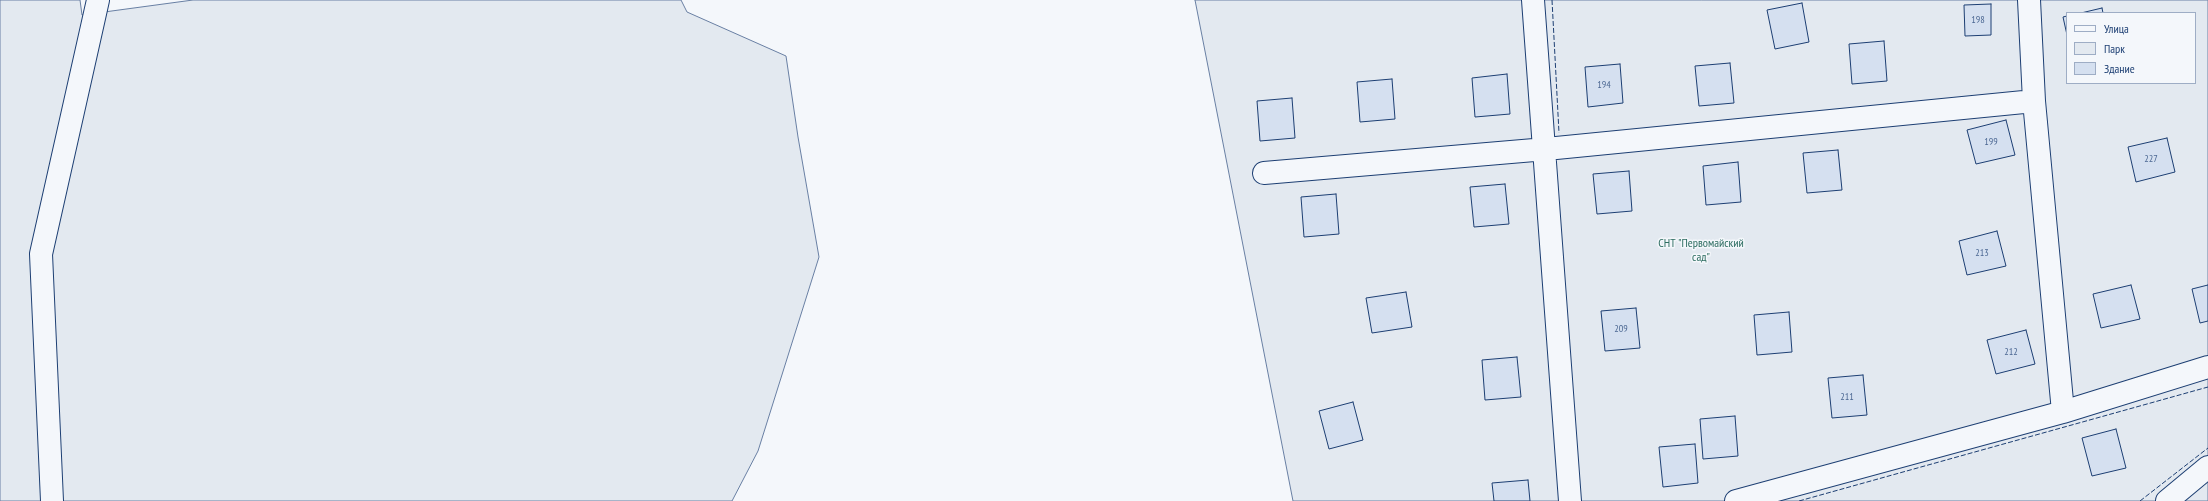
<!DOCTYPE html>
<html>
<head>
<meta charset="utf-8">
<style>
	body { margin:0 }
	#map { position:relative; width:2208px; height:501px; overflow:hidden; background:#f4f7fb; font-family:"PT Sans Narrow",sans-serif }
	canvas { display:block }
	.legend { position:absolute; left:2066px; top:12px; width:130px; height:72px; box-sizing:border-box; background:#f4f7fb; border:1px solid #9eadc5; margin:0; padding:5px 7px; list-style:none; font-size:12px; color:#1d3f73 }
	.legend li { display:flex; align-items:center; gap:8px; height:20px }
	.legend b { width:20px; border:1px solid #9eadc5 }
</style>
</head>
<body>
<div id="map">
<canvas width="2208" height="501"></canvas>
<ul class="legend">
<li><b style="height:5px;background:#f4f7fb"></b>Улица</li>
<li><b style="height:11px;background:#e3e9f0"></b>Парк</li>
<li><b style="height:11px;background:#d5e0f0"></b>Здание</li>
</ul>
</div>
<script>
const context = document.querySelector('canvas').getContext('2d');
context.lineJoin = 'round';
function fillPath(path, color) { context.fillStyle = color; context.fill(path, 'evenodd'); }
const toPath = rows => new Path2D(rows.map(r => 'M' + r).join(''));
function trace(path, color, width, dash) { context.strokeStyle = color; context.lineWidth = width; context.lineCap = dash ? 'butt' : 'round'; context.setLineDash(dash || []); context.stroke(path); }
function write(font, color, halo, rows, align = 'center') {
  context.font = font + ' "PT Sans Narrow",sans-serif'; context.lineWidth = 3; context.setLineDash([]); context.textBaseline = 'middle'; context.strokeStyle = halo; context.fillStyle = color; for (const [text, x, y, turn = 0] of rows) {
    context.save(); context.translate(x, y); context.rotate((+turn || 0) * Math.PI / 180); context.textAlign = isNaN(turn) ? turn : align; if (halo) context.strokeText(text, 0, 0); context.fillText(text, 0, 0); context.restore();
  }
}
const green = toPath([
	[0,0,80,0,82,15,193,0,681,0,687,12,786,56,798,137,819,257,758,451,732,501,0,501,0,0],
	[1195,0,2208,0,2208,501,1293,501,1195,0],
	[2067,13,2195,13,2195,83,2067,83,2067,13]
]);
fillPath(green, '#e3e9f0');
trace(green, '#687fa3', 1);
const building = toPath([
	[1802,3,1809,42,1775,49,1767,10,1802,3],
	[1991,4,1991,35,1965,36,1964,5,1991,4],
	[2102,8,2103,13,2081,13,2102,8],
	[2067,16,2067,35,2063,17,2067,16],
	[1884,41,1887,81,1852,84,1849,44,1884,41],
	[1730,63,1734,103,1699,106,1695,66,1730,63],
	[1620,64,1623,103,1588,107,1585,67,1620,64],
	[1507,74,1510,114,1475,117,1472,78,1507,74],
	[1392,79,1395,119,1360,122,1357,82,1392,79],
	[1292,98,1295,138,1260,141,1257,101,1292,98],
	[2006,120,2015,155,1976,164,1967,130,2006,120],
	[2167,138,2175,172,2136,182,2128,147,2167,138],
	[1838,150,1842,190,1807,193,1803,153,1838,150],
	[1738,162,1741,202,1706,205,1703,166,1738,162],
	[1629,171,1632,211,1597,214,1593,174,1629,171],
	[1505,184,1509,224,1474,227,1470,187,1505,184],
	[1336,194,1339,234,1304,237,1301,197,1336,194],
	[1997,231,2006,266,1967,275,1959,241,1997,231],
	[2131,285,2140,319,2101,328,2093,294,2131,285],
	[2208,285,2208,321,2200,323,2192,289,2208,285],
	[1406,292,1412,327,1372,333,1366,298,1406,292],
	[1636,308,1640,348,1605,351,1601,311,1636,308],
	[1789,312,1792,352,1757,355,1754,315,1789,312],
	[2026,330,2035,364,1996,374,1987,340,2026,330],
	[1517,357,1521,397,1485,400,1482,360,1517,357],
	[1863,375,1867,415,1832,418,1828,378,1863,375],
	[1353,402,1363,440,1329,449,1319,411,1353,402],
	[1735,416,1738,456,1703,459,1700,419,1735,416],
	[2116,429,2126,468,2092,476,2082,438,2116,429],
	[1695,444,1698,483,1663,487,1659,447,1695,444],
	[1528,480,1530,501,1494,501,1492,483,1528,480]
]);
fillPath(building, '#d5e0f0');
trace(building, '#1d3f73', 1);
const minor = toPath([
	[1533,0,1570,501],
	[2029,0,2034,101,2063,412],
	[1264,173,1546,149,2034,101],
	[52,501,41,254,98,0],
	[1736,501,2063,412,2208,367],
	[2167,501,2208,467]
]);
trace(minor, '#1d3f73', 24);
trace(minor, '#f4f7fb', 22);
trace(toPath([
	[1552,0,1559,133],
	[1799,501,2208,387],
	[2140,501,2208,448]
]), '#1d3f73', 1, [5, 2]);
write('10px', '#4b6792', null, [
	["198",1978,20],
	["194",1604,85],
	["199",1991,142],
	["227",2151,159],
	["213",1982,253],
	["209",1621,329],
	["212",2011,352],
	["211",1847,397]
]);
write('12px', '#2c6c60', '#f4f7fb', [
	["СНТ \"Первомайский",1701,244],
	["сад\"",1701,258]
]);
</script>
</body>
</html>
